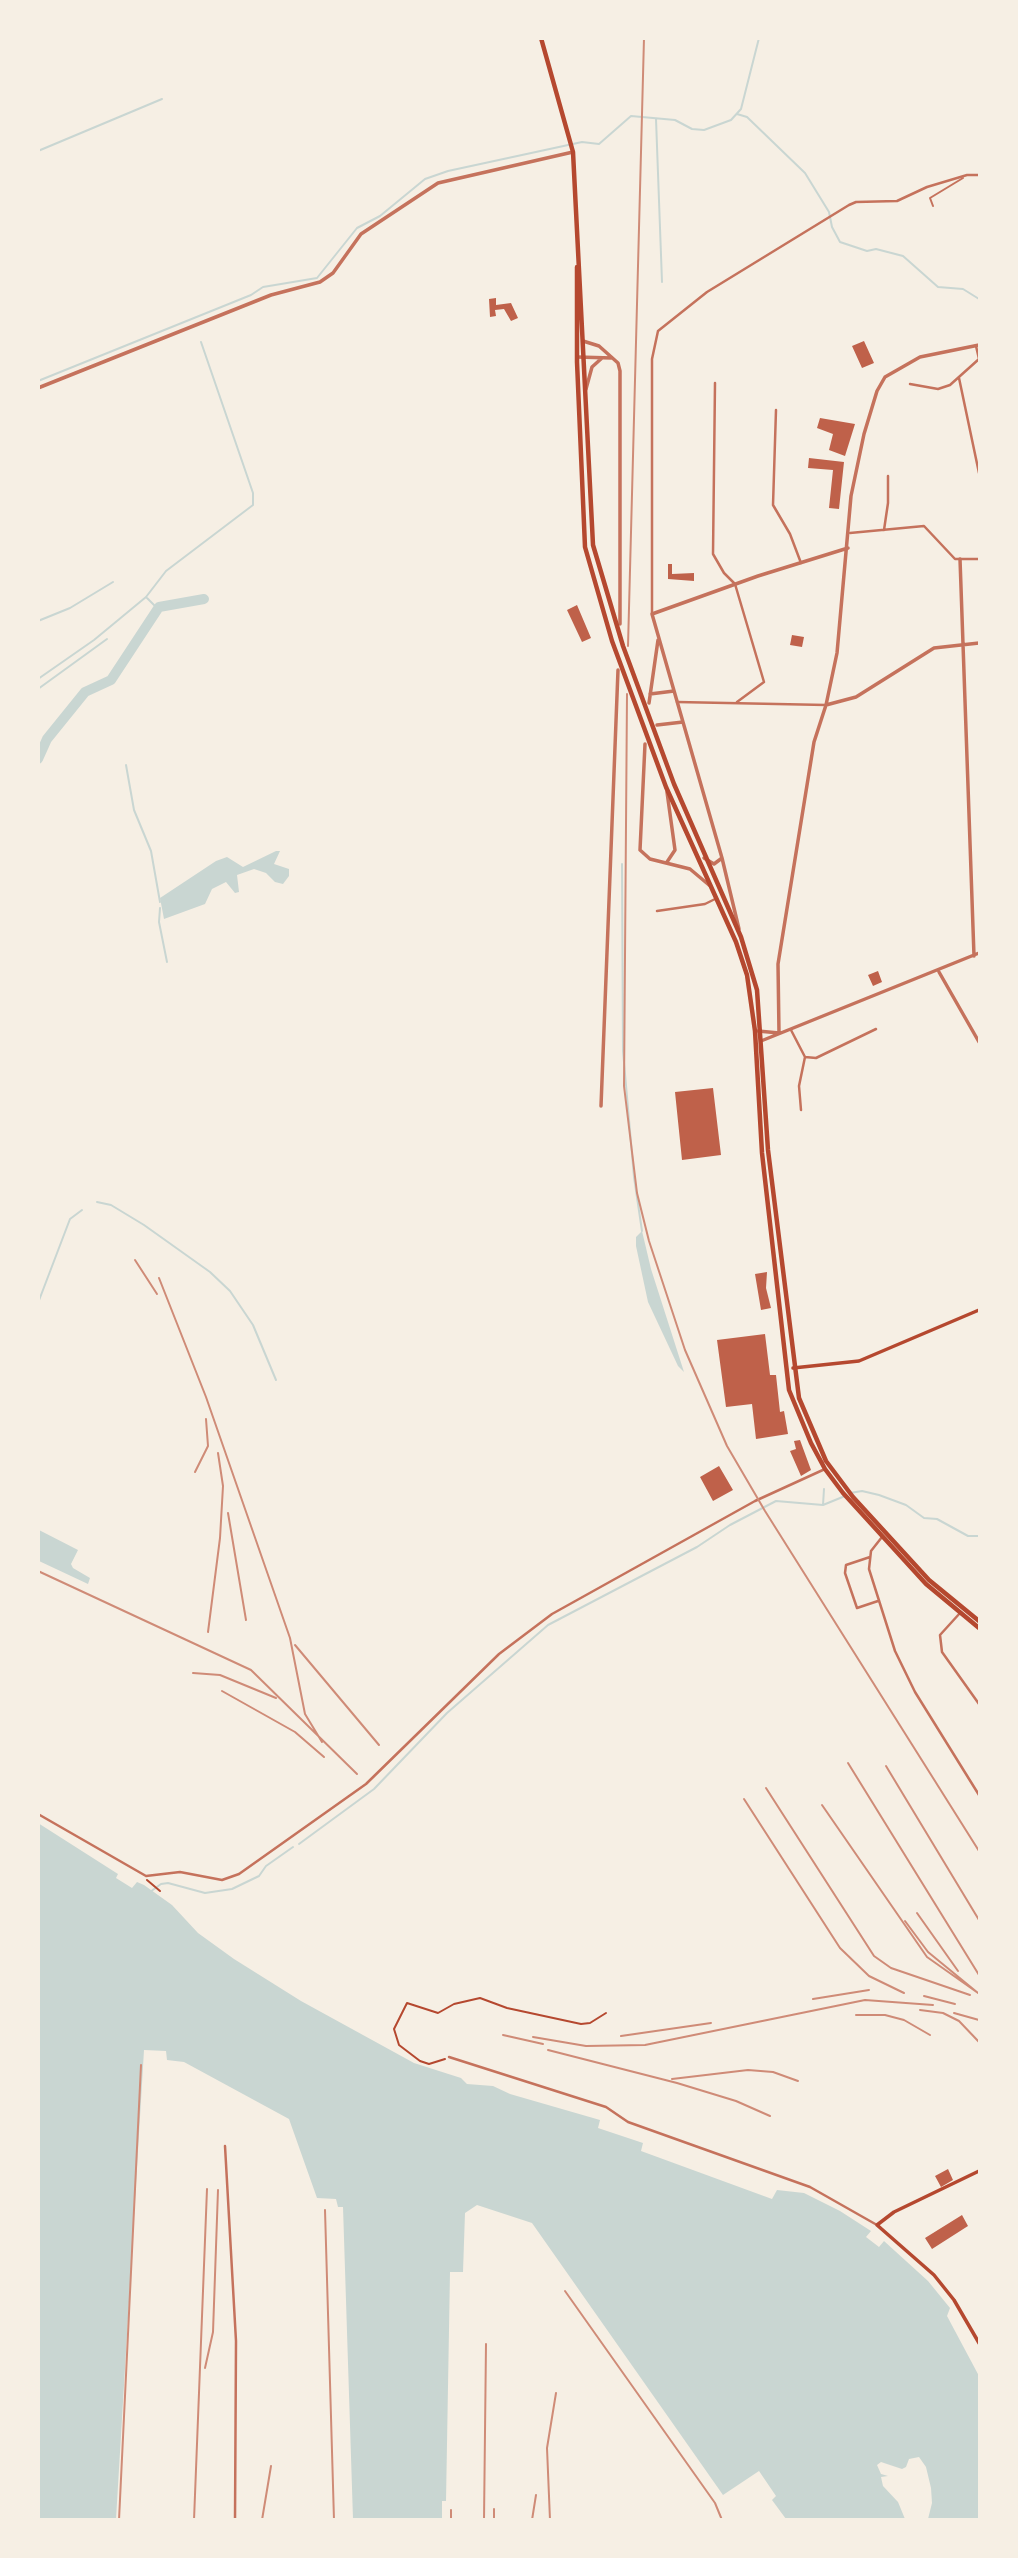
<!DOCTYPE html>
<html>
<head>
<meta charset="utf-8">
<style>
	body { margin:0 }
	#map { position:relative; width:1018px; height:2558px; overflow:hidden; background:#f6efe4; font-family:"PT Sans",sans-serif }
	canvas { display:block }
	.frame { position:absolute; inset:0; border:40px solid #f6efe4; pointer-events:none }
</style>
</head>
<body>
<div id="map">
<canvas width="1018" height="2558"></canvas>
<div class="frame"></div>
</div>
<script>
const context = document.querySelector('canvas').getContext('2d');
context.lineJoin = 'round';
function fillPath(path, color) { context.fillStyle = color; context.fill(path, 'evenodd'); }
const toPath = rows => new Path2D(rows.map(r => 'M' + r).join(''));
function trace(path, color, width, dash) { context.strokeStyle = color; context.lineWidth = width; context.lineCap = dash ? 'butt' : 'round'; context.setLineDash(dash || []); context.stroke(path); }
fillPath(toPath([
	[276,851,280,851,274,864,289,869,289,876,283,884,275,882,266,873,254,869,237,875,239,892,235,893,226,882,212,889,205,904,164,919,160,898,216,861,227,857,243,867],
	[642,1231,651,1269,684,1372,678,1366,648,1302,636,1246,636,1237],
	[39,1530,78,1550,71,1564,73,1568,90,1578,88,1584,39,1561],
	[38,1823,118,1874,116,1878,132,1888,137,1882,144,1885,172,1905,198,1933,234,1959,301,2001,414,2063,461,2078,467,2084,493,2086,510,2094,600,2120,598,2128,643,2143,641,2151,772,2199,777,2190,804,2193,840,2211,871,2231,866,2237,879,2247,884,2241,928,2281,950,2308,947,2316,979,2376,979,2519,928,2519,932,2503,931,2488,926,2467,919,2457,909,2459,906,2467,902,2469,881,2462,877,2465,881,2474,888,2476,881,2477,883,2486,898,2502,905,2519,786,2519,772,2500,776,2496,759,2471,723,2495,532,2223,477,2205,465,2213,463,2272,450,2272,446,2501,442,2501,442,2519,353,2519,343,2207,338,2207,336,2199,317,2198,289,2119,184,2062,167,2060,166,2051,144,2050,116,2519,39,2519]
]), '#c9d6d2');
trace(toPath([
	[737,114,747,117,805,173,829,212,832,227,840,242,867,251,876,249,903,256,938,287,963,289,979,299],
	[656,119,662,282],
	[38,151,162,99],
	[38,381,251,295,263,287,317,278,357,228,380,216,425,179,448,171,582,142,599,144,631,116,675,120,692,129,704,130,731,120,741,109,759,38],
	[147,598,158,609],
	[38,621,70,608,113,582],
	[38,679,94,640,146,597,166,571,253,505,253,493,201,342],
	[38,689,107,639],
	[126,765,134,810,151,851,160,902],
	[622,864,623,1051,634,1177,642,1231],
	[160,908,159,922,167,962],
	[97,1202,111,1205,144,1225,210,1272,230,1291,253,1325,276,1380],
	[38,1303,70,1219,82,1210],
	[850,1493,862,1491,879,1495,906,1505,924,1518,937,1519,968,1536,979,1536],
	[823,1505,824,1489],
	[299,1844,374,1789,447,1713,548,1625,697,1547,730,1525,776,1501,823,1505,845,1496],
	[150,1892,161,1884,168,1883,205,1893,232,1889,259,1876,266,1866,293,1847]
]), '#c9d6d2', 2);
trace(toPath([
	[38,759,47,739,85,692,111,680,159,607,204,599]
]), '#c9d6d2', 10);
fillPath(toPath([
	[496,298,496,305,511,303,518,318,511,321,504,309,495,310,496,316,490,317,489,299],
	[864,341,874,363,862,368,852,346],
	[820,418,855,424,845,456,829,450,833,434,817,428],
	[809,458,844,462,839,509,829,508,833,470,808,468],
	[668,564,672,564,672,574,694,573,694,581,668,579],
	[577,605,591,638,582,642,567,610],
	[792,635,804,637,802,647,790,645],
	[878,971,882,982,873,986,868,975],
	[713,1088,721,1155,682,1160,675,1092],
	[767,1272,766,1288,771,1308,761,1310,755,1274],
	[765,1334,770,1375,776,1375,780,1412,784,1411,788,1434,756,1439,752,1404,726,1407,717,1340],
	[800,1440,811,1470,801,1476,790,1451,796,1449,794,1441],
	[719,1466,733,1490,713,1501,700,1477],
	[948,2169,953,2180,941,2187,935,2176],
	[962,2215,968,2226,932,2249,925,2238]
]), '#bf614a');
trace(toPath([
	[147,1880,160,1891],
	[445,2059,429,2064,420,2061,399,2045,394,2029,407,2003,438,2013,454,2004,480,1998,507,2008,581,2024,590,2023,606,2013]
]), '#b5482f', 2);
trace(toPath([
	[933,206,930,198,963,178]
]), '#c5725c', 2);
trace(toPath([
	[959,378,979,473],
	[715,383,713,554,724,573,735,584,764,682,737,702],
	[910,384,938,389,950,385,979,359,976,346],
	[776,410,773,505,790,534,801,563],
	[884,530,888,503,888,476],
	[850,533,924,526,955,559,979,559],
	[652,613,652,359,658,331,707,292,849,205,856,202,897,201,927,187,967,175,979,175],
	[677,702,826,705],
	[657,911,705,904,715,899],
	[791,1030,805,1057,816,1058,876,1029],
	[801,1110,799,1086,805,1057],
	[882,1537,871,1551,869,1569,895,1651,915,1692,979,1795],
	[870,1557,846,1565,845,1573,857,1608,878,1601],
	[960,1613,940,1635,942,1652,979,1704],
	[38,1814,146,1876,180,1872,222,1880,239,1874,366,1784,499,1654,552,1614,755,1501,825,1469],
	[449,2057,606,2107,628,2122,810,2187,877,2225],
	[225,2146,236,2341,235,2520]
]), '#c5725c', 2.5);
trace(toPath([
	[583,341,599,346,618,363,620,371,620,624],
	[577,357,612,358],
	[38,388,271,295,320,282,333,273,361,234,438,183,573,152],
	[586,389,592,367,602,358],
	[960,559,974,956],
	[650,694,674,691],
	[649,703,658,640],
	[826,705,856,697,934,648,979,643],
	[657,725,683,722],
	[645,744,640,850,650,859,690,869,709,885],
	[704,858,714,864,722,858],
	[667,862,675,850,667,792],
	[739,929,722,858,652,614,758,576,848,548],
	[939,972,979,1042],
	[758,1031,779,1033],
	[779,1033,778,964,814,742,826,705,837,653,851,496,864,434,877,391,885,377,920,357,979,345],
	[761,1041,979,953],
	[601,1106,618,670]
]), '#c5725c', 3.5);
trace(toPath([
	[793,1368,859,1361,979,1310],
	[979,2171,894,2212,877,2225,934,2275,954,2300,979,2343]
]), '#b5482f', 3.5);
trace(toPath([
	[541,38,573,152,593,545,623,646,674,784,741,937,757,990,768,1150,799,1398,826,1461,853,1497,929,1580,979,1621],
	[577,267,577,362,585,547,612,641,666,787,736,942,747,975,755,1031,762,1153,789,1390,811,1443,825,1469,843,1493,926,1584,979,1628]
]), '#b5482f', 4.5);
trace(toPath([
	[628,646,644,38],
	[627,694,624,1086,637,1193,649,1241,685,1350,727,1446,765,1511,979,1851],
	[135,1260,157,1294],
	[159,1278,206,1397,290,1638,305,1714,322,1742],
	[195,1472,208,1446,206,1419],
	[228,1513,246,1620],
	[38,1571,251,1670,357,1774],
	[208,1632,220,1538,223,1486,218,1453],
	[295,1645,379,1745],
	[193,1673,220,1675,276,1698],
	[222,1691,295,1732,324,1757],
	[848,1763,979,1975],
	[886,1766,979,1920],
	[766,1788,874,1956,891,1968,970,1995],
	[744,1799,840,1948,869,1976,904,1993],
	[822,1805,927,1957,978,1993,928,1952,905,1921],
	[917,1913,958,1971],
	[924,1996,955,2004],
	[813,1999,869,1990],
	[920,2010,943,2013,959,2021,979,2042],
	[954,2013,979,2020],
	[856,2015,885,2015,904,2020,930,2035],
	[503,2035,543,2044],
	[621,2036,711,2023],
	[533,2037,586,2046,645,2045,865,2000,933,2005],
	[548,2050,677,2083,736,2101,770,2116],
	[672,2079,748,2070,773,2072,798,2081],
	[325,2210,334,2520],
	[565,2291,715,2503,722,2520],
	[205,2368,213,2332,218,2190],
	[494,2509,494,2520],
	[119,2520,141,2065],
	[194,2520,207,2189],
	[262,2520,271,2466],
	[451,2520,451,2510],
	[484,2520,486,2344],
	[532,2520,536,2495],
	[550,2520,547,2448,556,2393]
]), '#cf8b77', 2);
</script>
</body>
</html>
